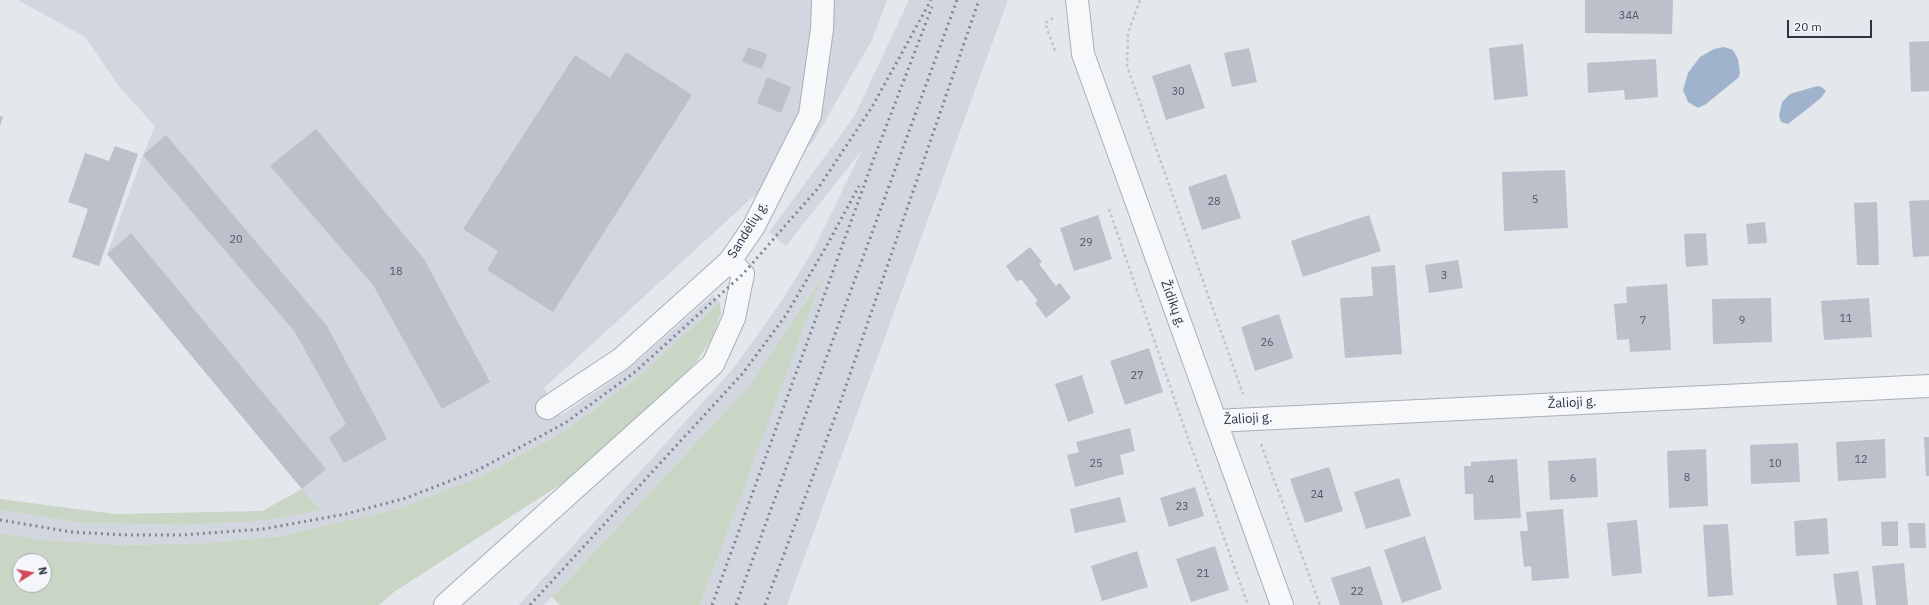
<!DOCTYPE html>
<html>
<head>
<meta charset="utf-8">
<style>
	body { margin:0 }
	#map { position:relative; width:1929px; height:605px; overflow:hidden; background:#e4e7ec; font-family:"IBM Plex Sans",sans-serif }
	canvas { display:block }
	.north { position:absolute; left:12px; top:553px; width:40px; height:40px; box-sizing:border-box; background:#f4f6f9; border:1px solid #a4a8b1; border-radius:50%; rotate:79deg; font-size:11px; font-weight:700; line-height:16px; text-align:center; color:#2b3445 }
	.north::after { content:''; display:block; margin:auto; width:14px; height:18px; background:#d1495b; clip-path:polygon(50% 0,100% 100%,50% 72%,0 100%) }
	.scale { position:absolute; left:1787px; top:20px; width:85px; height:18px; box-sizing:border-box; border:2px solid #2b3445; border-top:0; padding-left:5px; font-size:12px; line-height:14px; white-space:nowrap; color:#2b3445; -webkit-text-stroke:3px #f4f6f9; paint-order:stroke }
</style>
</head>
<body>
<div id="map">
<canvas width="1929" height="605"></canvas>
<div class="north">N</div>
<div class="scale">20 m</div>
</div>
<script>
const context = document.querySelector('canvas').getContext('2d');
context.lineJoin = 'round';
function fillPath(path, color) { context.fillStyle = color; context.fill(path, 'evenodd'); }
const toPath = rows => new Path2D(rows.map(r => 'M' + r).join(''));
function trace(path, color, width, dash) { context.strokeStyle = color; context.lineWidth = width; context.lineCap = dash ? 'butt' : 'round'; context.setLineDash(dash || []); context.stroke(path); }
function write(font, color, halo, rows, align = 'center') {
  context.font = font + ' "IBM Plex Sans",sans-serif'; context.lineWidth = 3; context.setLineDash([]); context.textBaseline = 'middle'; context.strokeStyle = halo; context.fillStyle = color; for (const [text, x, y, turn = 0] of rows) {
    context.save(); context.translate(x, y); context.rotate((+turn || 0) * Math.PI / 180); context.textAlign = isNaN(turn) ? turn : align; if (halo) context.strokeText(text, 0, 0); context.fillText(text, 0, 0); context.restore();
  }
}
fillPath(toPath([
	[18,0,887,0,872,40,813,142,544,388,561,416,631,367,713,295,720,302,639,376,565,431,478,478,400,508,282,536,210,543,122,545,42,540,0,533,0,510,83,523,184,525,260,521,322,509,302,489,107,254,143,155,155,126,121,89,85,37],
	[909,0,1008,0,787,605,700,605,821,277,751,384,544,605,519,605,733,369,781,302,814,249,862,150,786,246,769,232,854,117]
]), '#d2d6de');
fillPath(toPath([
	[823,275,700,605,560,605,552,597,751,384],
	[720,302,721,314,712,338,697,361,658,401,572,477,394,592,379,605,0,605,0,533,42,540,122,545,210,543,282,536,400,508,478,478,565,431,639,376],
	[20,561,44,561,44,585,20,585],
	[302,489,322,510,260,521,185,525,83,523,0,510,0,499,115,514,262,511]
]), '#c9d6c5');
fillPath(toPath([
	[1724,47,1733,50,1738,59,1740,73,1738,78,1706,104,1698,108,1688,102,1683,90,1688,73,1700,57,1714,49],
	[1817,86,1822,87,1826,91,1821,98,1788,124,1781,122,1779,116,1782,102,1790,94]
]), '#9fb4cc');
fillPath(toPath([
	[1585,0,1673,0,1672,34,1585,33],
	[1929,41,1929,91,1911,92,1909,42],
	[1523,44,1528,96,1494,100,1489,48],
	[748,47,767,54,762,69,742,62],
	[1249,48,1257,82,1232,87,1224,53],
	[626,52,692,95,553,312,487,270,498,251,463,229,575,55,610,78],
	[1656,59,1658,97,1625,100,1624,90,1588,93,1587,63],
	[1190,64,1205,108,1166,120,1152,76],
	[767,77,791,87,781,113,757,103],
	[0,116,3,117,0,126],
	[316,129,424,259,490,382,442,409,373,285,270,166],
	[166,135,327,326,387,439,344,463,329,438,346,424,295,332,143,155],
	[115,146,138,154,99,266,72,257,88,209,68,202,85,153,109,161],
	[1565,170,1568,228,1504,231,1502,172],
	[1226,174,1241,218,1202,230,1188,187],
	[1929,200,1929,256,1913,257,1909,201],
	[1877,202,1879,265,1857,265,1854,203],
	[1098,215,1112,259,1074,271,1060,228],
	[1369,215,1381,251,1303,277,1291,241],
	[1765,222,1767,243,1748,244,1746,224],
	[131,233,326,469,302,489,107,254],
	[1706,233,1708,265,1686,267,1684,234],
	[1030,247,1042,262,1039,264,1056,286,1060,283,1071,298,1046,318,1035,303,1038,301,1021,279,1017,282,1006,266],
	[1458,260,1463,288,1429,293,1425,265],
	[1395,265,1402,354,1345,358,1340,298,1373,296,1371,267],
	[1667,284,1671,350,1630,352,1629,339,1617,340,1614,304,1627,303,1626,287],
	[1771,298,1772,342,1713,344,1712,299],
	[1869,298,1872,337,1824,340,1821,301],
	[1279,314,1293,358,1255,371,1241,327],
	[1149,348,1163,392,1125,405,1110,361],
	[1082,375,1094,413,1068,422,1055,384],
	[1130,428,1135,451,1120,455,1124,474,1075,487,1067,455,1079,452,1076,442],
	[1924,437,1929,437,1929,476,1926,476],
	[1885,439,1886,478,1838,481,1836,442],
	[1798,443,1800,482,1751,484,1750,445],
	[1706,449,1708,506,1669,508,1667,451],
	[1596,458,1598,497,1550,500,1548,461],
	[1517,459,1521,518,1474,520,1473,494,1465,494,1464,466,1471,466,1471,462],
	[1329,467,1343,511,1305,523,1290,479],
	[1399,478,1411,516,1366,529,1354,492],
	[1195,487,1204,516,1169,527,1160,498],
	[1120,497,1126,522,1075,533,1070,509],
	[1563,509,1569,578,1532,581,1531,566,1524,567,1520,531,1528,531,1526,512],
	[1827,518,1829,554,1796,556,1794,521],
	[1637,520,1642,573,1612,576,1607,523],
	[1898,521,1898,546,1882,546,1881,522],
	[1908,523,1925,523,1926,548,1910,548],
	[1728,524,1733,595,1708,597,1703,525],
	[1425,536,1442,589,1402,603,1384,550],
	[1215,546,1229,590,1191,602,1176,559],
	[1137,551,1148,587,1102,601,1091,566],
	[1904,563,1908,605,1876,605,1872,566],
	[1370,566,1383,605,1340,605,1331,578],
	[1858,571,1863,605,1837,605,1833,574]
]), '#bbc0ca');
const minor = toPath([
	[1077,0,1083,54,1282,605],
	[547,408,621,359,730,261,754,226,810,115,822,29,823,0],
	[1215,421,1929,386],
	[445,605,713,364,734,318,743,274,730,261]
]);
trace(minor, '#a9aeb7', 24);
trace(toPath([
	[1140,0,1128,33,1127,66,1243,394],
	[1053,18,1045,23,1055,51],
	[1109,209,1182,421,1248,605],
	[1261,444,1320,605]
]), '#c2c5cb', 2.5, [3, 3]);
trace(minor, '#f7f8fa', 22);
trace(toPath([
	[0,520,71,532,128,535,182,535,263,529,346,514,406,498,478,470,565,423,635,372,743,274,819,187,872,107,931,0],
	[530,605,743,373,786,315,826,247,859,186],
	[712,605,874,158,932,7],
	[736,605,957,0],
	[765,605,838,409,979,0]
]), '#7d8696', 3, [2, 4]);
write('11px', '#4f5766', null, [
	["34A",1629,16],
	["30",1178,92],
	["5",1535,200],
	["28",1214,202],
	["20",236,240],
	["29",1086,243],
	["18",396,272],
	["3",1444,276],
	["11",1846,319],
	["7",1643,321],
	["9",1742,321],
	["26",1267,343],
	["27",1137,376],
	["12",1861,460],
	["25",1096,464],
	["10",1775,464],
	["8",1687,478],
	["6",1573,479],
	["4",1491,480],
	["24",1317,495],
	["23",1182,507],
	["21",1203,574],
	["22",1357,592]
]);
write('13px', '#2b3445', '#f4f6f9', [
	["Sandėlių g.",748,230,-58],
	["Židikų g.",1173,304,70],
	["Žalioji g.",1572,403,-3],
	["Žalioji g.",1248,419,-3]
]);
</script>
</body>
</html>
